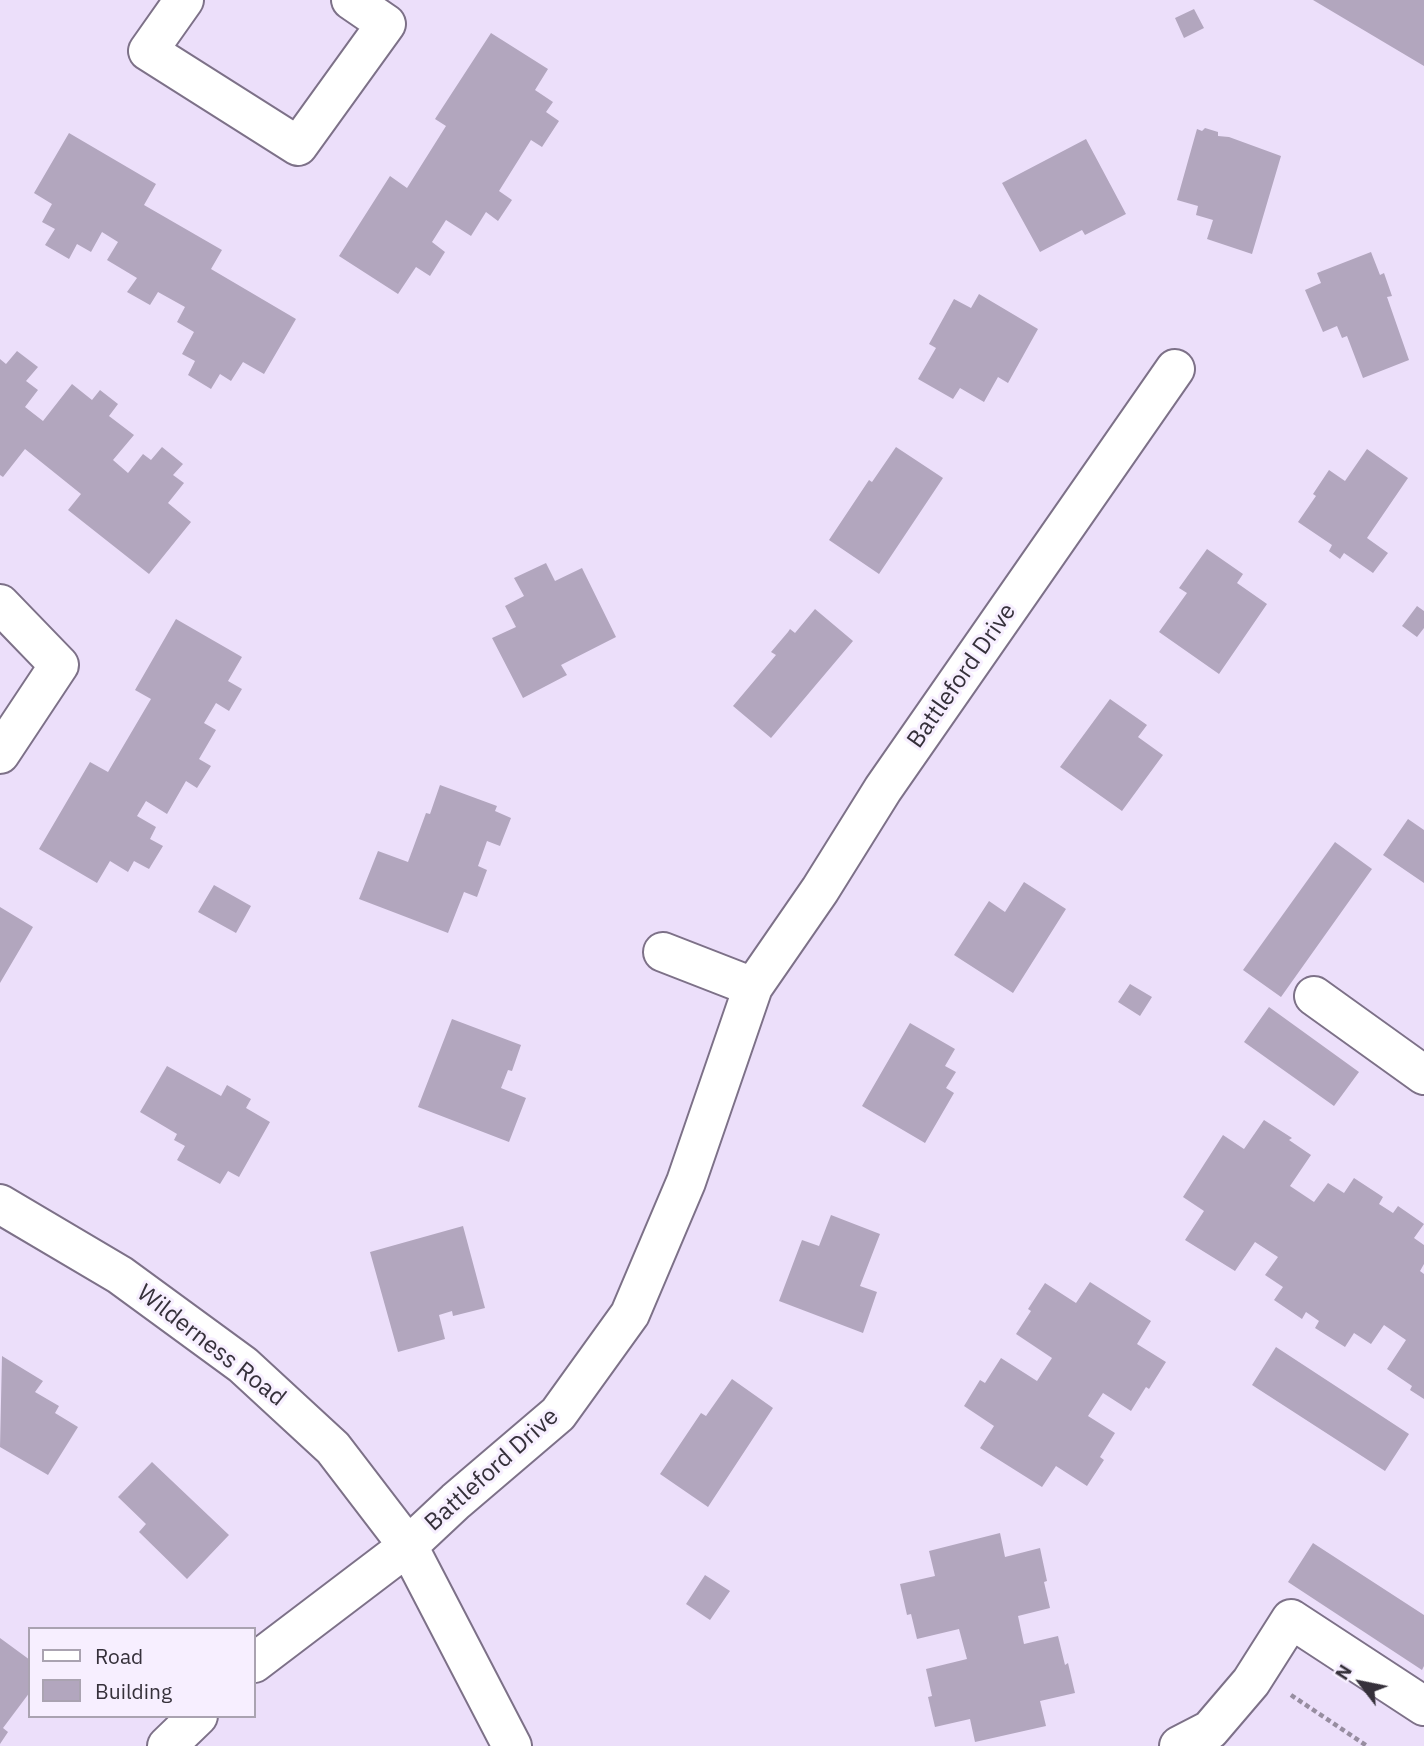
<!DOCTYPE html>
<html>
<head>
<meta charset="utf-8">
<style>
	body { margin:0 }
	#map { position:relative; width:1424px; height:1746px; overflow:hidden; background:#ecdffa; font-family:"IBM Plex Sans",sans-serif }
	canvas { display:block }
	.legend { position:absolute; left:28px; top:1627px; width:228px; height:91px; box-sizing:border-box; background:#f7efff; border:2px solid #aaa3b1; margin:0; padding:9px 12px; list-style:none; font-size:21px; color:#36313b }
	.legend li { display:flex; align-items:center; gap:14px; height:35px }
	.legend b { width:35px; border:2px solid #aaa3b1 }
	.north { position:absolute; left:1326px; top:1648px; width:70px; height:70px; -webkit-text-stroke:5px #f7efff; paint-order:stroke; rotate:302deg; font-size:19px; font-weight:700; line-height:28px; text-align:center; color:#36313b }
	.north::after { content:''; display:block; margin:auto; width:24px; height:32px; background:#36313b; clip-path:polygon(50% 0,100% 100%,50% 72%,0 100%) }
</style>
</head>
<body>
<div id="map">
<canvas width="1424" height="1746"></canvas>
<ul class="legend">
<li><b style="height:9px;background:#fff"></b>Road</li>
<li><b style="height:19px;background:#b2a6be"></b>Building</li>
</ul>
<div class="north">N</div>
</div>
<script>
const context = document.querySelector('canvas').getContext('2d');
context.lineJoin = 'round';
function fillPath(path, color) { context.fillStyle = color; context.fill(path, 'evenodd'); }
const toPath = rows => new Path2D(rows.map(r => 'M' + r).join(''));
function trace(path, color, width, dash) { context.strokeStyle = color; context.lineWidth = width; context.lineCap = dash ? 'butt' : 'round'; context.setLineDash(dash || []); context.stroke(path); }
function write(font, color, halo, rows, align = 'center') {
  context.font = font + ' "IBM Plex Sans",sans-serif'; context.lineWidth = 6; context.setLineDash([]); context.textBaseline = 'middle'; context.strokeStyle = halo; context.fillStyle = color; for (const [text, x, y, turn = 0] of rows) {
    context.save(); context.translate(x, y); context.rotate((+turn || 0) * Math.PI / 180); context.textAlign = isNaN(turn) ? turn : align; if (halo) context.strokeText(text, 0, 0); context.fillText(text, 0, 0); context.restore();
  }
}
fillPath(toPath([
	[1313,0,1424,0,1424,66],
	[1194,9,1204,28,1184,38,1175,18],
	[491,33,548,69,535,90,553,102,546,112,559,121,542,147,531,140,499,191,512,200,498,221,486,212,471,236,446,220,432,242,445,252,430,276,416,267,398,294,339,256,390,176,407,188,446,126,435,119],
	[1205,128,1218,132,1218,136,1229,137,1281,156,1252,254,1207,239,1213,220,1196,215,1198,206,1177,200,1197,129,1202,131],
	[69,133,156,184,144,205,222,250,211,269,296,319,264,374,243,362,231,381,220,374,211,389,188,375,195,361,182,354,194,332,177,322,185,307,158,292,150,305,127,292,137,278,107,260,118,242,102,232,91,252,77,244,69,259,45,245,55,229,42,222,52,204,34,193],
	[1086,139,1126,214,1085,235,1082,230,1040,252,1002,183],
	[1371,252,1380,275,1384,273,1392,296,1387,297,1409,360,1363,378,1347,336,1342,338,1337,326,1323,332,1305,290,1321,283,1317,273],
	[979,294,1038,329,1008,383,998,377,984,402,960,388,953,399,918,379,936,348,929,344,954,299,971,308],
	[17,351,38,367,26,381,38,390,25,407,43,421,72,384,92,400,100,390,118,404,109,416,134,435,113,460,128,473,143,454,151,460,162,447,183,464,173,475,184,483,168,503,191,522,149,574,68,510,81,494,25,449,3,477,0,475,0,359,6,364],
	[896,447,943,478,879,574,829,540,869,480,872,482],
	[1367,449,1408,478,1367,538,1388,553,1373,573,1344,553,1340,559,1329,551,1332,545,1298,522,1316,496,1313,494,1329,470,1345,481],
	[1207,549,1243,574,1237,583,1267,604,1219,674,1159,632,1187,593,1179,588],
	[546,563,555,581,582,568,616,637,561,665,567,675,523,698,492,638,516,627,505,606,524,596,514,578],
	[1417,606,1424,611,1424,628,1417,637,1402,626],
	[815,609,853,641,771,738,733,706,776,655,771,652,788,632,790,629,795,633],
	[176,619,242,657,228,681,242,689,229,711,216,703,204,723,216,730,199,759,211,766,197,788,186,781,167,814,146,801,137,816,156,827,150,839,163,846,149,869,134,861,128,872,110,861,97,883,39,849,90,762,108,772,151,699,135,690],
	[1110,699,1147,725,1138,737,1163,755,1122,811,1060,767],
	[440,785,497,806,495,811,511,818,500,846,487,841,478,866,487,870,477,897,464,892,448,933,359,899,378,851,408,862,426,813,430,814],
	[1408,819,1424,830,1424,883,1383,855],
	[1335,842,1372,869,1281,997,1243,970],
	[1024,882,1066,909,1013,993,954,955,989,901,1005,912],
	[214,885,251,906,236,933,198,912],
	[0,907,33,927,0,983],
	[1130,984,1152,997,1140,1016,1118,1002],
	[1269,1007,1359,1072,1334,1106,1244,1042],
	[452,1019,521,1045,512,1071,508,1070,501,1088,526,1098,509,1142,418,1107],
	[910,1023,955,1049,945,1066,956,1072,946,1088,954,1093,925,1143,862,1106],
	[167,1066,221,1096,227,1085,251,1099,246,1108,270,1122,239,1177,228,1171,220,1184,177,1160,185,1146,174,1140,177,1134,140,1112],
	[1264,1120,1292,1138,1289,1140,1311,1155,1290,1186,1314,1202,1328,1183,1344,1193,1354,1178,1383,1197,1379,1204,1393,1213,1398,1206,1424,1224,1414,1238,1424,1245,1424,1264,1420,1271,1424,1274,1424,1399,1410,1390,1412,1386,1387,1369,1406,1340,1384,1325,1371,1344,1354,1333,1345,1347,1315,1328,1319,1321,1306,1312,1302,1319,1274,1300,1283,1287,1265,1275,1278,1257,1255,1242,1235,1271,1185,1240,1204,1211,1183,1197,1223,1135,1244,1149],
	[831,1215,880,1234,860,1286,877,1292,863,1333,779,1301,802,1240,819,1246],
	[463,1226,485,1308,453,1316,452,1311,439,1315,445,1339,398,1352,370,1252],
	[1090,1282,1151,1321,1137,1344,1166,1362,1149,1389,1146,1387,1131,1411,1103,1393,1088,1416,1115,1433,1100,1457,1104,1460,1087,1486,1056,1466,1042,1487,980,1448,994,1426,964,1406,980,1380,985,1383,1001,1358,1037,1381,1052,1358,1016,1334,1031,1311,1028,1309,1045,1283,1076,1303],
	[1276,1347,1409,1434,1385,1471,1252,1385],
	[2,1356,43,1381,35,1392,59,1406,55,1413,78,1427,48,1475,0,1447],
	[732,1379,773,1408,708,1507,660,1474,701,1413,706,1416],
	[152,1462,229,1535,187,1579,139,1532,146,1524,118,1497],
	[1000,1533,1005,1557,1040,1548,1047,1581,1044,1582,1050,1608,1018,1616,1024,1644,1058,1636,1065,1665,1068,1663,1075,1693,1040,1701,1046,1726,975,1742,970,1719,935,1727,928,1697,932,1696,926,1669,967,1659,959,1629,917,1639,911,1614,907,1615,900,1584,935,1576,929,1551],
	[1313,1543,1424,1615,1424,1666,1422,1670,1288,1582],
	[705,1575,730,1591,710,1620,686,1604],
	[0,1638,30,1660,30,1692,3,1728,8,1732,0,1744]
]), '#b2a6be');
const minor = toPath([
	[184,0,148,51,298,146,386,24,351,0],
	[0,604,59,665,0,754],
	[663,952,753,987],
	[1314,996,1424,1075],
	[0,1204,120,1275,243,1365,333,1448,408,1546,512,1746],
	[254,1663,408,1546,456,1501,558,1414,630,1314,686,1182,753,987,820,890,883,789,1175,369],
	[167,1746,198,1716],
	[1179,1746,1210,1730,1251,1682,1291,1619,1424,1706]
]);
trace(minor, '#7d7188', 42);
trace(toPath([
	[1291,1695,1367,1746]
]), '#978da0', 4.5, [5, 3.5]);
trace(minor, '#fff', 38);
write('24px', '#36313b', '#f7efff', [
	["Battleford Drive",962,676,-55],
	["Wilderness Road",211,1346,38],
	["Battleford Drive",492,1470,-42]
]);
</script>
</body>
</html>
